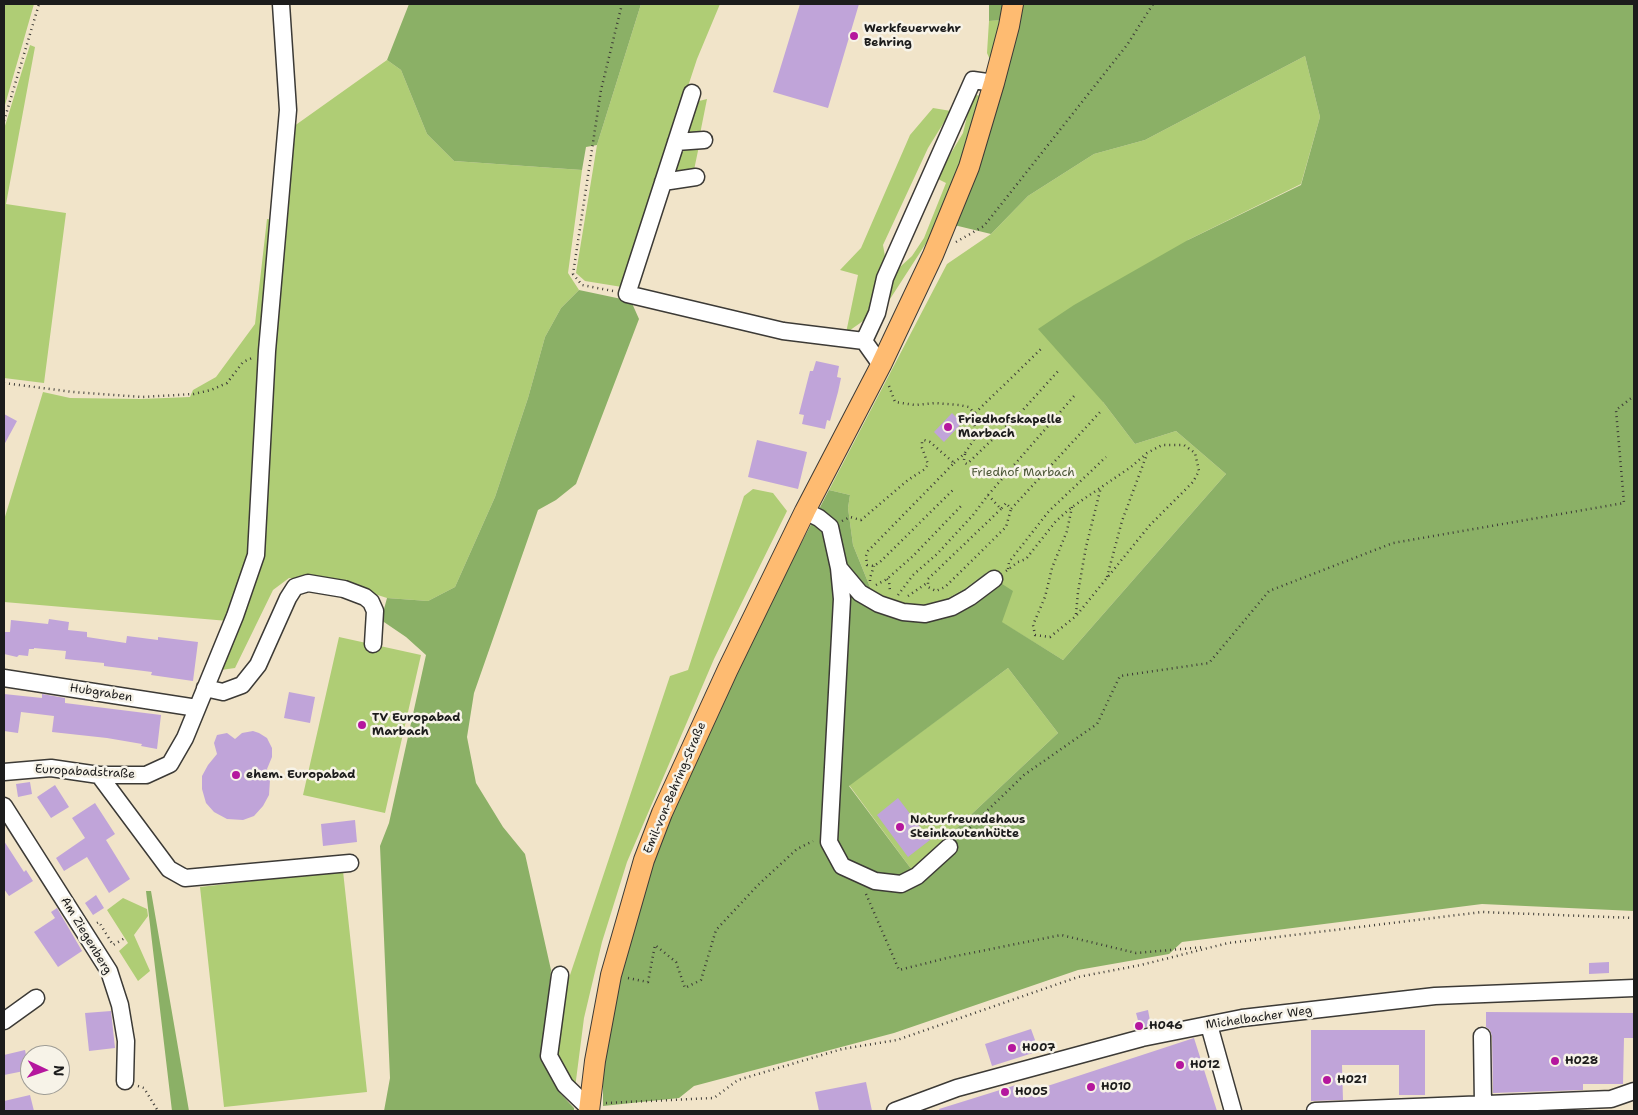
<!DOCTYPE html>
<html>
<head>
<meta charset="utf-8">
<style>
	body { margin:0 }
	#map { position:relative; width:1638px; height:1115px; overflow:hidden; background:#f1e4c9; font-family:"Shantell Sans",sans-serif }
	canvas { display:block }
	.frame { position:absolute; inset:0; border:5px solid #1c1c1c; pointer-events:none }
	.north { position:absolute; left:20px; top:1045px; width:50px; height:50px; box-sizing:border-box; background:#f7f3e8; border:1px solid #9f9d96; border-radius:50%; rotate:93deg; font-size:14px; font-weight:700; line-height:20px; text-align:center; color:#1c1c1c }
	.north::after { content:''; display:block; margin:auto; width:18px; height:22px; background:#b5179e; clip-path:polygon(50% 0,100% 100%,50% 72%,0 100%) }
</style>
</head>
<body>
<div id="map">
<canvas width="1638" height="1115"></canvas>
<div class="frame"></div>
<div class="north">N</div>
</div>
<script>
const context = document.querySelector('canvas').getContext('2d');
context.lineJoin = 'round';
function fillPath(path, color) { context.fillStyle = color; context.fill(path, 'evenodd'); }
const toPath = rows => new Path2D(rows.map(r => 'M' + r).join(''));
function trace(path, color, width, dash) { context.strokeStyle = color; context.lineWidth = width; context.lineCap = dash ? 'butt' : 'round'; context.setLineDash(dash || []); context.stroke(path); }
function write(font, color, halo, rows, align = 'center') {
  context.font = font + ' "Shantell Sans",sans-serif'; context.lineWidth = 5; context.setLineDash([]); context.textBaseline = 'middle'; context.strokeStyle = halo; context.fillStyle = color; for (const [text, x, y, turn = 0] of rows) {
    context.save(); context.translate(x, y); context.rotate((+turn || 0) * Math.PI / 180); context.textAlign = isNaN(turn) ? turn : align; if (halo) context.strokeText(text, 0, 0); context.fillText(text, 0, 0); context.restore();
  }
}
fillPath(toPath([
	[4,4,34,4,5,105,4,105],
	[641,4,720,4,697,59,622,287,585,281,576,273,597,145],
	[1000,20,991,62,987,53,989,21],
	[30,45,35,47,6,204,66,213,44,383,4,378,4,129],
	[1305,56,1320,117,1301,184,1188,240,1103,402,1135,444,1176,431,1226,474,1063,660,1001,622,985,573,966,588,945,600,921,606,893,606,874,597,853,545,848,508,850,495,829,490,947,264,991,234,1028,196,1094,154,1145,140],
	[387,60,401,70,427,134,454,161,582,170,568,273,579,290,561,308,545,337,528,398,495,497,455,587,428,601,387,598,337,582,289,578,273,590,235,668,221,670,240,622,4,602,4,520,43,392,70,398,141,399,190,397,193,390,216,377,255,324,267,219,276,220,290,129],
	[975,95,982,96,941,220,881,313,888,278,912,256,924,238,946,183,938,179,942,168,963,133,969,108],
	[707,99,700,134,687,132,693,105,699,101],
	[933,108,951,111,928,148,883,245,886,262,873,314,846,333,858,275,840,270,861,248,910,135],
	[699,146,694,170,676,171,673,165,675,157,689,147],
	[753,489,773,493,787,511,714,659,627,862,602,942,584,1018,575,1088,554,1055,565,977,569,978,670,676,688,670,744,496],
	[339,637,421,655,385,813,303,795],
	[1008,668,1058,733,912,870,849,785],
	[343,871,367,1092,224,1107,200,887],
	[123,898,147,909,148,916,134,935,150,971,138,981,119,951,128,943,107,910]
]), '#afcd75');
fillPath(toPath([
	[409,4,641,4,597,145,586,147,582,170,454,161,427,134,401,70,387,60],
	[989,4,1634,4,1634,911,1482,904,1182,942,1169,954,1078,970,894,1033,694,1086,679,1098,603,1106,603,1070,632,912,706,726,829,490,850,495,848,508,853,545,874,597,893,606,921,606,945,600,966,588,985,573,1013,591,1002,622,1063,660,1226,474,1176,431,1135,444,1103,402,1038,329,1074,305,1188,240,1301,185,1320,117,1305,56,1145,140,1094,154,1028,196,991,234,954,225,1015,19,989,21],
	[1008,668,1058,733,912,870,849,786],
	[579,290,631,301,639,319,576,484,556,500,538,510,474,693,467,737,476,783,503,827,525,854,551,970,542,1060,560,1093,574,1108,574,1111,384,1111,390,1078,380,846,389,823,426,655,406,637,381,620,387,598,428,601,455,587,495,497,528,398,545,337,561,308],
	[146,891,151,891,189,1111,172,1111]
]), '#8bb066');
fillPath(toPath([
	[800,4,859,4,828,108,773,92],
	[816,361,839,366,837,377,841,378,838,392,830,421,827,420,825,429,802,424,804,415,799,414,810,371,813,371],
	[952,413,962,423,944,442,934,432],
	[4,414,17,421,4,445],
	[757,440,807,452,798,489,748,477],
	[49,619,69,622,68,630,87,632,87,637,126,643,127,636,158,640,158,637,198,642,193,681,151,675,152,672,104,666,104,663,65,659,66,651,34,648,34,649,29,649,28,656,19,655,17,657,4,654,4,632,10,632,11,620,48,624],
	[289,692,315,697,310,723,284,718],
	[4,694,42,698,42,694,65,698,65,703,161,715,157,749,141,746,142,744,107,738,52,732,54,716,21,712,18,733,4,731],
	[253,731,259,733,267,738,272,748,272,757,267,769,270,780,269,795,263,806,254,816,243,820,227,819,214,812,206,803,202,789,202,776,208,765,217,754,214,743,217,735,227,733,235,739,242,733],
	[30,782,32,794,18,797,16,784],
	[55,785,69,807,51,818,37,797],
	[898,798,930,840,908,857,877,815],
	[95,803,115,834,106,840,130,879,109,893,87,857,64,871,56,858,85,838,72,818],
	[355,820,357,842,323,846,321,824],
	[4,841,24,872,26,870,33,881,9,896,4,889],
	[96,895,104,908,93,915,85,903],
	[57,908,82,951,58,967,34,932,55,918,51,912],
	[1609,962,1609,973,1589,974,1589,963],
	[1148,1010,1151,1026,1140,1028,1136,1013],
	[111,1011,115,1048,89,1051,85,1013],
	[1486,1012,1634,1013,1634,1038,1624,1038,1623,1084,1583,1084,1583,1090,1493,1093,1492,1036,1490,1030,1486,1027],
	[1031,1029,1039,1051,992,1066,985,1044],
	[1311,1030,1425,1030,1425,1095,1399,1095,1399,1065,1342,1065,1343,1100,1311,1101],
	[1194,1038,1217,1111,940,1111,939,1109,1016,1085,1020,1095],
	[25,1050,29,1070,4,1075,4,1055],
	[866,1082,872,1111,819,1111,815,1092],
	[30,1095,34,1111,5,1111,4,1101]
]), '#c0a4d9');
const minor = toPath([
	[692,93,627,294,783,331,864,341,881,365],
	[676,142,704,140],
	[663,182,696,177],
	[864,341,877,313,885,278,973,80,994,83],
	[805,511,819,518,830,527,839,568,842,599,829,842,842,866,875,881,901,884,917,876,949,847],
	[839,568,860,593,879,604,903,612,925,614,952,607,970,597,994,579],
	[4,678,197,708],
	[205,688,223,692,242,685,258,665,288,598,295,587,308,583,344,589,365,597,371,602,375,611,373,644],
	[4,772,51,768,99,775,146,775,170,764,185,738,235,616,256,555,267,351,288,110,281,4],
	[99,775,169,869,185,878,350,863],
	[4,806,109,971,120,1005,126,1041,125,1081],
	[560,975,549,1056,565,1085,590,1109],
	[4,1021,36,998],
	[1209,1025,1233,1111],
	[1482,1036,1483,1104],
	[895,1111,957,1088,1142,1038,1242,1018,1435,996,1634,988],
	[1315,1111,1611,1099,1634,1091]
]);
const major = toPath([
	[589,1111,595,1061,611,975,644,860,662,813,728,669,805,511,881,365,933,255,969,167,994,83,1009,26,1013,4]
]);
trace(minor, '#3c3a36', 19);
trace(major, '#3c3a36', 22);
trace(toPath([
	[4,121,39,4],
	[956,242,984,226,1127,45,1153,4],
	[613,291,582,285,573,274,601,90,622,4],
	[4,383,73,392,142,397,194,394,211,390,227,383,243,362,252,358],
	[889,386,895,402,915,405,935,403,959,405,969,407,975,414],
	[965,454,964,460,965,463,967,464,1022,411,1059,370],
	[954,463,965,453,975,438,976,431,972,416,1042,348],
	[988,495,1075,395],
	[1001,509,928,579,928,587,936,591,945,587,1006,527,1011,509],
	[842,521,850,517,861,520,908,480,925,469,928,464,922,448,922,441,924,440,930,442,954,463,868,551,866,556,867,565,874,566,881,561,953,490],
	[1008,569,1009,562,1049,511,1106,457],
	[1006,571,1018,562,1026,559,1056,521,1072,507,1131,467,1147,453,1162,445,1184,445,1195,453,1199,471,1193,482,1150,525,1076,616,1050,637,1035,635,1033,625,1045,597,1052,568,1067,531,1072,507],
	[1107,577,1122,521,1147,454],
	[887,579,889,581,890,591],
	[870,581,870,578,874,566],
	[876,585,887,579,913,556,963,504],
	[898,595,913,575,937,554,973,515,988,495,1001,509,1006,503,1011,509,1101,411],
	[908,596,927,583],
	[1076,614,1078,592,1086,547,1101,487],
	[959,838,1024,775,1097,724,1120,676,1209,663,1269,591,1393,543,1624,503,1616,410,1634,396],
	[866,894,899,970,951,957,1061,935,1136,953,1205,947],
	[97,923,99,922,113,945,125,938],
	[628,978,648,982,655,945,676,962,685,988,701,980,716,930,758,885,797,849,813,841],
	[138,1086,144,1088,158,1111],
	[606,1103,714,1098,738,1080,842,1049,897,1040,1078,977,1141,965,1228,943,1482,912,1634,918]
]), '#3c3a36', 2.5, [1, 4]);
trace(minor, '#fff', 16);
trace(major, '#febb71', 20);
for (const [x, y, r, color] of [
	[854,36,5,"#b5179e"],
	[948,427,5,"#b5179e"],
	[362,725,5,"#b5179e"],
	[236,775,5,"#b5179e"],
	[900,827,5,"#b5179e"],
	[1139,1026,5,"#b5179e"],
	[1012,1048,5,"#b5179e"],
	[1555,1061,5,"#b5179e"],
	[1180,1065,5,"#b5179e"],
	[1327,1080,5,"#b5179e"],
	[1091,1087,5,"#b5179e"],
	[1005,1092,5,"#b5179e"]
]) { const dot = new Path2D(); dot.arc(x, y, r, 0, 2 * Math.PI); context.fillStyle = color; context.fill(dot); trace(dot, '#f7f3e8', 2); }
write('bold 12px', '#1c1c1c', '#f7f3e8', [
	["Werkfeuerwehr",864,29],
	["Behring",864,43],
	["Friedhofskapelle",958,420],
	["Marbach",958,434],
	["TV Europabad",372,718],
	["Marbach",372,732],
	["ehem. Europabad",246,775],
	["Naturfreundehaus",910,820],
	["Steinkautenhütte",910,834],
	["H046",1149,1026],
	["H007",1022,1048],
	["H028",1565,1061],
	["H012",1190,1065],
	["H021",1337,1080],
	["H010",1101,1087],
	["H005",1015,1092]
], 'left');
write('12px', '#4f5a3b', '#f7f3e8', [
	["Friedhof Marbach",1023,473]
]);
write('12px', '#1c1c1c', '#f7f3e8', [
	["Hubgraben",101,693,9],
	["Europabadstraße",85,772,3],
	["Emil-von-Behring-Straße",675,788,-67],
	["Am Ziegenberg",86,936,59],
	["Michelbacher Weg",1259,1018,-8]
]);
</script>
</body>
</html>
